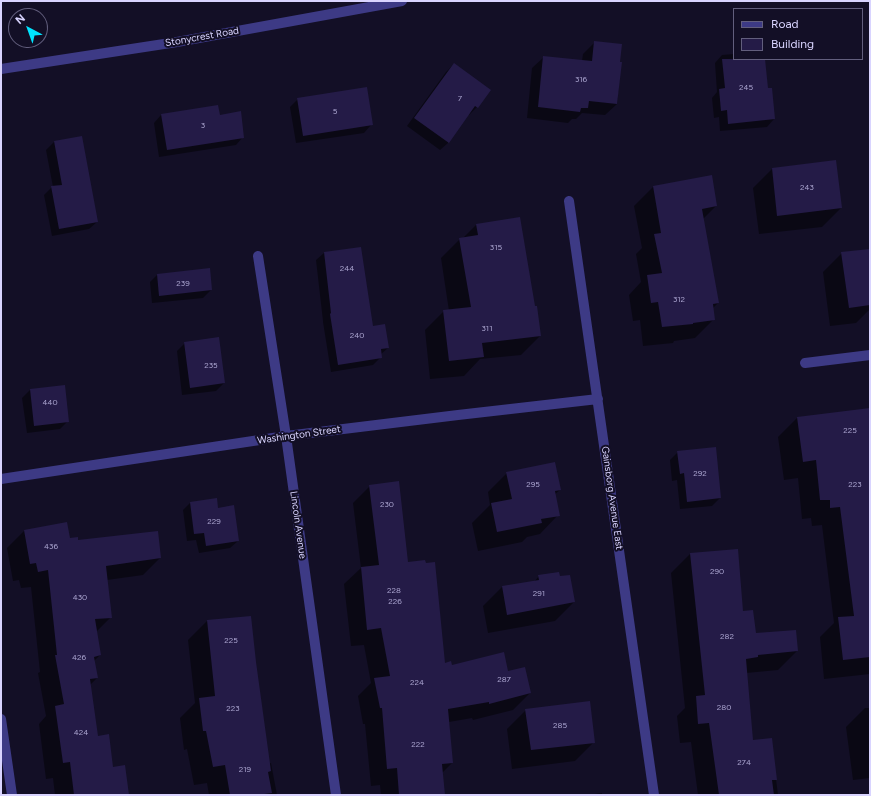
<!DOCTYPE html>
<html>
<head>
<meta charset="utf-8">
<style>
	body { margin:0 }
	#map { position:relative; width:871px; height:796px; overflow:hidden; background:#130f26; font-family:Figtree,sans-serif }
	canvas { display:block }
	.frame { position:absolute; inset:0; border:2px solid #d9d4ff; pointer-events:none }
	.legend { position:absolute; left:733px; top:8px; width:130px; height:52px; box-sizing:border-box; background:#130f26; border:1px solid #625e7d; margin:0; padding:5px 7px; list-style:none; font-size:12px; color:#d9d4ff }
	.legend li { display:flex; align-items:center; gap:8px; height:20px }
	.legend b { width:20px; border:1px solid #625e7d }
	.north { position:absolute; left:8px; top:8px; width:40px; height:40px; box-sizing:border-box; background:#130f26; border:1px solid #625e7d; border-radius:50%; rotate:319deg; font-size:11px; font-weight:700; line-height:16px; text-align:center; color:#d9d4ff }
	.north::after { content:''; display:block; margin:auto; width:14px; height:18px; background:#00e5ff; clip-path:polygon(50% 0,100% 100%,50% 72%,0 100%) }
</style>
</head>
<body>
<div id="map">
<canvas width="871" height="796"></canvas>
<div class="frame"></div>
<ul class="legend">
<li><b style="height:5px;background:#3d3a85"></b>Road</li>
<li><b style="height:11px;background:#241b47"></b>Building</li>
</ul>
<div class="north">N</div>
</div>
<script>
const context = document.querySelector('canvas').getContext('2d');
context.lineJoin = 'round';
function fillPath(path, color) { context.fillStyle = color; context.fill(path, 'evenodd'); }
const toPath = rows => new Path2D(rows.map(r => 'M' + r).join(''));
function trace(path, color, width, dash) { context.strokeStyle = color; context.lineWidth = width; context.lineCap = dash ? 'butt' : 'round'; context.setLineDash(dash || []); context.stroke(path); }
function write(font, color, halo, rows, align = 'center') {
  context.font = font + ' Figtree,sans-serif'; context.lineWidth = 4; context.setLineDash([]); context.textBaseline = 'middle'; context.strokeStyle = halo; context.fillStyle = color; for (const [text, x, y, turn = 0] of rows) {
    context.save(); context.translate(x, y); context.rotate((+turn || 0) * Math.PI / 180); context.textAlign = isNaN(turn) ? turn : align; if (halo) context.strokeText(text, 0, 0); context.fillText(text, 0, 0); context.restore();
  }
}
fillPath(toPath([
	[595,42,619,63,621,63,617,104,605,115,582,113,576,119,572,119,568,123,527,118,532,68,544,57,582,61,583,54],
	[734,54,734,59,764,59,767,89,774,119,767,127,720,131,719,117,714,118,712,98,717,92,715,63,722,55],
	[454,64,477,107,469,115,468,114,448,143,440,150,407,126,446,72],
	[298,99,371,125,364,133,296,143,290,107],
	[161,115,219,116,243,137,236,145,159,157,154,123],
	[81,137,97,222,89,229,52,236,44,195,52,187,53,187,46,150,54,142],
	[772,169,841,208,822,227,759,234,753,188],
	[711,176,716,206,703,219,718,303,713,308,714,319,695,338,674,341,673,343,643,346,640,320,633,321,629,295,641,282,636,254,642,248,634,206,653,187],
	[477,224,540,336,521,355,480,359,464,376,430,379,425,330,444,311,449,311,441,258,460,239,462,239],
	[360,248,372,327,388,348,380,355,381,357,373,365,331,372,323,322,323,321,316,260,324,253],
	[842,253,870,266,870,309,856,323,830,326,823,272],
	[157,275,211,290,203,298,152,303,150,282],
	[185,343,224,383,216,391,182,395,177,351],
	[64,386,68,421,60,429,27,433,22,398,30,390],
	[797,418,870,421,870,674,824,679,820,637,834,623,822,525,812,526,811,518,802,519,798,478,784,480,778,437],
	[678,452,720,498,712,506,680,509,677,480,672,481,670,460],
	[507,473,560,490,554,495,558,515,540,534,527,537,522,542,478,551,472,523,490,505,488,492],
	[370,486,408,563,444,664,451,666,508,672,530,693,513,710,473,720,472,718,449,722,452,763,442,773,444,795,381,795,380,785,371,786,365,724,363,724,358,696,371,683,364,645,351,646,344,584,361,568,353,503],
	[190,503,218,509,238,541,230,548,199,553,196,540,187,541,183,510],
	[24,531,70,539,160,558,143,575,107,580,111,617,96,632,100,655,94,661,97,678,90,685,97,737,112,768,128,795,55,795,53,778,46,779,39,724,46,716,38,673,40,672,31,587,21,588,19,580,13,581,7,548],
	[690,554,742,612,755,634,797,651,778,670,746,673,752,742,771,739,778,795,698,795,691,742,680,743,677,716,685,708,671,573],
	[539,576,559,577,574,602,555,621,488,633,483,606,502,587,534,582],
	[250,617,255,662,269,764,271,763,277,795,209,795,207,783,194,785,187,749,184,750,180,718,195,703,188,640,207,621],
	[865,708,870,708,870,778,853,780,846,727],
	[526,710,594,742,575,761,512,769,507,729],
	[602,793,602,795,588,795]
]), '#0007');
fillPath(toPath([
	[594,41,622,44,620,62,622,62,617,104,589,101,588,108,581,108,580,112,538,107,543,56,592,61],
	[722,59,765,59,768,88,772,88,775,119,728,124,727,110,721,111,719,89,725,88],
	[454,63,491,90,478,108,475,106,449,143,414,118],
	[367,87,373,125,303,136,297,98],
	[218,105,220,115,241,111,244,138,167,150,161,114],
	[82,136,98,222,59,229,51,186,62,185,54,141],
	[836,160,842,208,777,216,772,168],
	[712,175,717,206,702,209,719,303,713,304,715,320,693,323,693,324,662,327,658,302,651,303,647,275,662,273,654,234,661,233,653,186],
	[520,217,535,306,537,306,541,336,482,343,484,357,449,361,443,310,471,307,459,238,478,235,476,224],
	[361,247,373,326,385,324,389,348,381,349,382,358,338,365,330,314,331,313,324,252],
	[870,249,870,305,849,308,841,252],
	[210,268,212,290,159,296,157,274],
	[219,337,225,383,190,388,184,342],
	[65,385,69,422,34,426,30,389],
	[870,408,870,657,843,660,838,617,854,616,840,507,830,508,830,500,820,500,816,460,803,462,797,417],
	[716,447,721,498,687,502,684,473,680,474,677,451],
	[555,462,561,490,555,491,560,516,541,519,542,523,497,532,491,503,512,499,506,472],
	[399,481,408,562,425,560,426,563,435,562,445,663,451,661,452,665,504,652,508,671,525,667,531,693,489,704,489,702,448,709,453,763,442,764,445,795,399,795,397,768,387,769,382,708,380,708,374,678,390,676,381,628,367,630,361,567,379,565,369,485],
	[217,498,218,508,234,505,239,541,206,546,204,533,194,534,190,502],
	[67,522,70,538,78,537,78,540,158,531,161,558,106,566,112,618,95,619,101,655,94,657,98,678,90,679,98,736,109,734,113,767,125,765,129,795,74,795,70,762,63,763,55,706,64,704,55,655,57,655,48,570,38,572,36,563,30,564,24,530],
	[738,549,743,611,753,610,756,633,796,630,798,651,758,655,758,657,746,659,753,740,772,738,777,780,772,780,774,795,719,795,709,723,698,724,696,696,705,695,690,553],
	[559,572,560,576,570,575,575,602,507,615,502,586,539,580,538,575],
	[251,616,256,662,271,771,268,772,272,793,257,795,230,795,225,765,213,767,206,731,203,731,199,698,215,696,207,620],
	[590,701,595,743,531,750,525,709]
]), '#241b47');
trace(toPath([
	[1,69,177,42,402,1],
	[569,201,654,795],
	[258,256,286,436,336,795],
	[805,363,870,355],
	[1,479,286,436,458,415,598,399],
	[1,719,12,795]
]), '#3d3a85', 10);
write('8px', '#aca6d1', null, [
	["316",581,80],
	["245",746,88],
	["7",460,99],
	["5",335,112],
	["3",203,126],
	["243",807,188],
	["315",496,248],
	["244",347,269],
	["239",183,284],
	["312",679,300],
	["311",487,329],
	["240",357,336],
	["235",211,366],
	["440",50,403],
	["225",850,431],
	["292",700,474],
	["295",533,485],
	["223",855,485],
	["230",387,505],
	["229",214,522],
	["436",51,547],
	["290",717,572],
	["228",394,591],
	["291",539,594],
	["430",80,598],
	["226",395,602],
	["282",727,637],
	["225",231,641],
	["426",79,658],
	["287",504,680],
	["224",417,683],
	["280",724,708],
	["223",233,709],
	["285",560,726],
	["424",81,733],
	["222",418,745],
	["274",744,763],
	["219",245,770]
]);
write('10px', '#d9d4ff', '#130f26', [
	["Stonycrest Road",202,37,-10],
	["Washington Street",299,435,-8],
	["Gainsborg Avenue East",612,498,82],
	["Lincoln Avenue",298,525,82]
]);
</script>
</body>
</html>
